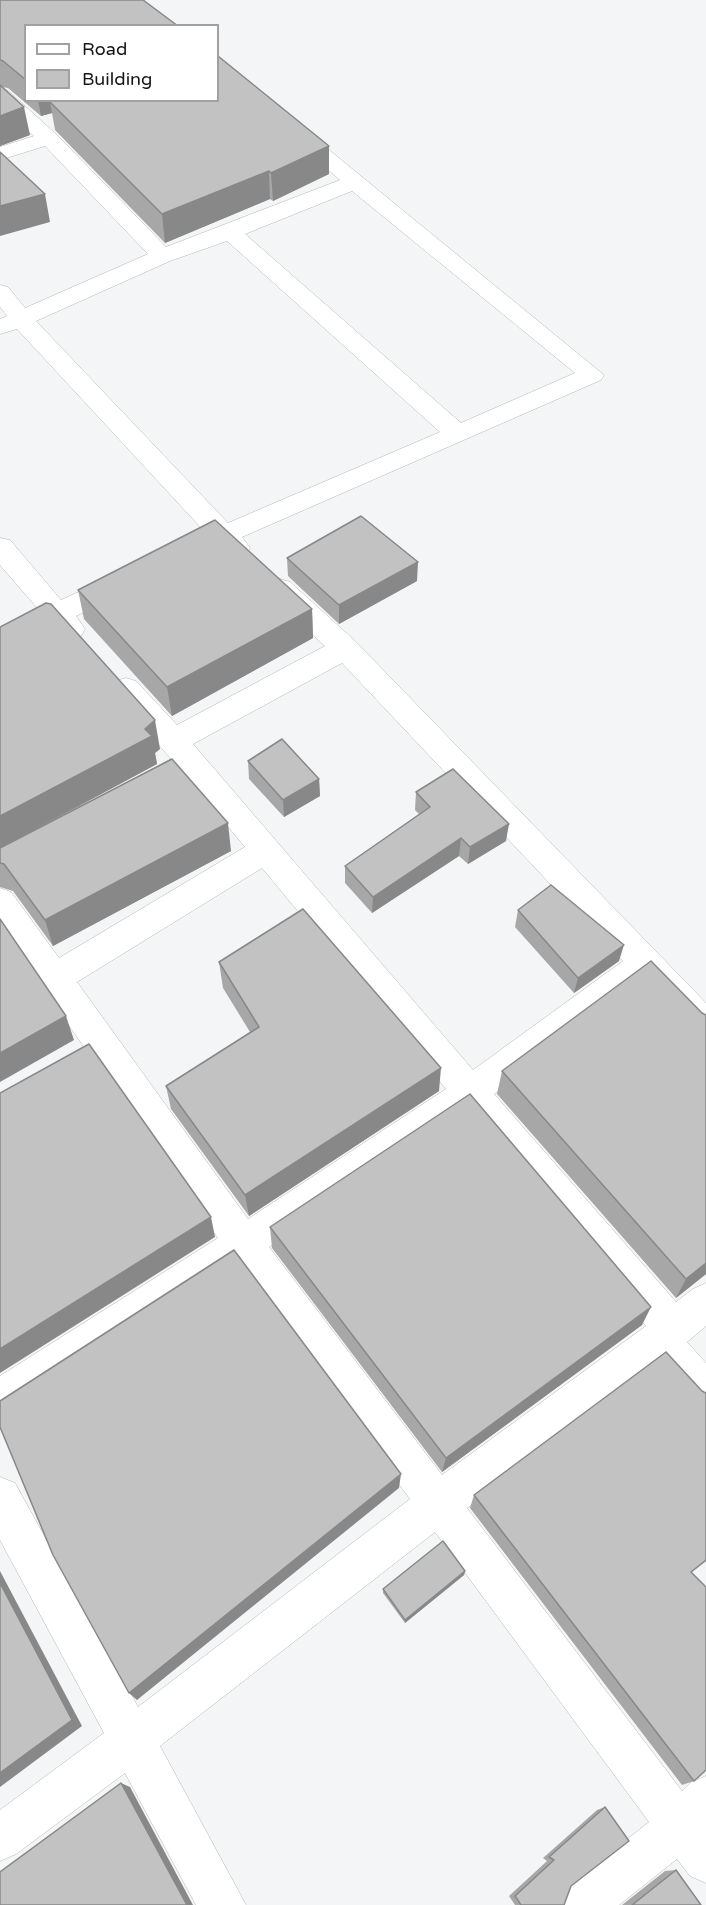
<!DOCTYPE html>
<html>
<head>
<meta charset="utf-8">
<style>
	body { margin:0 }
	#map { position:relative; width:706px; height:1905px; overflow:hidden; background:#f4f5f6; font-family:"Varela Round",sans-serif }
	canvas { display:block }
	.legend { position:absolute; left:24px; top:24px; width:195px; height:78px; box-sizing:border-box; background:#fff; border:2px solid #a1a1a1; margin:0; padding:8px 10px; list-style:none; font-size:18px; color:#151515 }
	.legend li { display:flex; align-items:center; gap:12px; height:30px }
	.legend b { width:30px; border:2px solid #a1a1a1 }
</style>
</head>
<body>
<div id="map">
<canvas width="706" height="1905"></canvas>
<ul class="legend">
<li><b style="height:8px;background:#fff"></b>Road</li>
<li><b style="height:16px;background:#c2c2c3"></b>Building</li>
</ul>
</div>
<script>
const context = document.querySelector('canvas').getContext('2d');
context.lineJoin = 'round';
const toPath = rows => new Path2D(rows.map(r => 'M' + r).join(''));
function trace(path, color, width, dash) { context.strokeStyle = color; context.lineWidth = width; context.lineCap = dash ? 'butt' : 'round'; context.setLineDash(dash || []); context.stroke(path); }
function fillPath(path, color) { context.fillStyle = color; context.fill(path, 'evenodd'); }
const minor = toPath([
	[0,88,7,90,56,134,166,247,340,180,284,131,287,127,294,125,301,127,604,375,601,380,242,537,250,548,246,555,236,557,226,555,219,547,188,559,178,557,174,550,178,543,205,532,17,329,0,334,0,319,7,316,0,307,0,285,8,287,25,308,148,254,45,146,0,160,0,147,34,136,0,105,0,88],
	[352,191,575,373,461,423,245,234,352,191],
	[227,241,440,432,228,523,36,321,170,261,227,241],
	[0,538,10,540,61,600,120,573,130,576,134,583,130,590,76,616,85,629,81,636,71,639,61,636,53,627,0,651,0,629,39,610,0,565,0,538],
	[280,579,290,582,355,641,706,1003,706,1041,694,1036,643,983,494,1094,676,1302,693,1289,706,1283,706,1326,687,1342,706,1363,706,1412,692,1406,656,1366,467,1508,682,1791,690,1783,706,1776,706,1883,690,1876,677,1859,619,1905,558,1905,565,1888,649,1822,435,1532,160,1746,246,1905,196,1905,125,1773,16,1854,0,1861,0,1810,104,1733,0,1540,0,1477,15,1483,138,1707,410,1499,238,1267,14,1413,0,1419,0,1376,218,1238,0,927,0,888,11,892,59,958,245,847,188,778,173,784,162,780,158,772,162,764,171,759,111,689,116,681,126,678,136,681,177,725,325,646,270,596,266,589,270,582,280,579],
	[342,663,623,961,473,1070,193,744,342,663],
	[262,868,446,1089,248,1219,77,982,262,868],
	[467,1114,646,1326,442,1475,269,1247,467,1114]
]);
trace(minor, '#b5b5b6', 1);
fillPath(minor, '#fff');
fillPath(toPath([
	[0,0,26,26,26,100,218,100,329,174,273,201,270,199,165,243,55,130,52,113,41,116,8,88,2,87,30,135,0,146],
	[287,558,417,581,339,624,288,576],
	[78,590,312,609,313,638,172,716,84,619],
	[0,627,160,749,155,753,157,764,28,834,231,851,53,946,13,891,0,887],
	[248,761,319,779,320,796,284,817,249,779],
	[416,792,506,841,468,864,459,856,372,913,345,883,345,866,419,814,415,810],
	[518,910,619,961,574,993,515,927],
	[219,962,439,1091,249,1216,171,1109,166,1086,250,1032,223,988],
	[702,1013,706,1015,706,1274,676,1298,497,1094,502,1071],
	[270,1227,642,1325,442,1472,272,1248],
	[702,1391,706,1393,706,1561,692,1572,694,1781,682,1785,470,1508,474,1495],
	[465,1571,464,1575,405,1623,383,1593,383,1589],
	[605,1807,571,1886,564,1905,515,1905,509,1896,547,1861,543,1858,597,1810],
	[676,1870,701,1905,622,1905,665,1871]
]), '#a7a7a8');
fillPath(toPath([
	[38,100,90,100,50,102,52,113,41,116],
	[24,107,30,135,0,146,0,116],
	[329,146,329,174,273,201,271,173],
	[269,171,270,199,165,243,162,214],
	[45,194,50,222,0,236,0,206],
	[418,562,417,581,339,624,339,605],
	[312,609,313,638,172,716,167,687],
	[155,720,160,749,155,753,157,764,0,848,0,816,145,729],
	[319,779,320,796,284,817,283,800],
	[228,823,231,851,53,946,45,920],
	[509,824,506,841,468,864,470,847],
	[461,838,459,856,372,913,373,897],
	[624,945,619,961,574,993,578,978],
	[66,1016,74,1040,0,1082,0,1053],
	[441,1068,439,1091,249,1216,245,1195],
	[211,1217,215,1237,0,1373,0,1349],
	[706,1263,706,1274,676,1298,686,1279],
	[651,1307,642,1325,442,1472,446,1458],
	[401,1474,399,1488,137,1700,129,1693],
	[0,1571,82,1726,0,1787],
	[465,1571,464,1575,405,1623,405,1620],
	[121,1783,130,1787,193,1905,187,1905]
]), '#888');
const building = toPath([
	[0,0,143,0,178,26,26,26,26,80,3,61,0,60,0,0],
	[218,56,329,146,271,173,269,171,162,214,50,102,55,100,218,100,218,56],
	[0,85,24,107,0,116,0,85],
	[0,152,45,194,0,206,0,152],
	[361,516,418,562,339,605,287,558,361,516],
	[215,520,312,609,167,687,78,590,215,520],
	[46,603,51,604,155,720,145,729,152,736,0,816,0,627,46,603],
	[282,739,319,779,283,800,248,761,282,739],
	[172,759,228,823,45,920,4,864,0,863,0,848,172,759],
	[453,769,509,824,470,847,461,838,373,897,345,866,430,807,416,792,453,769],
	[551,885,624,945,578,978,518,910,551,885],
	[303,909,441,1068,245,1195,166,1086,259,1027,219,962,303,909],
	[0,919,66,1016,0,1053,0,919],
	[651,961,702,1013,706,1015,706,1263,686,1279,502,1071,651,961],
	[89,1044,211,1217,0,1349,0,1093,89,1044],
	[470,1094,651,1307,446,1458,270,1227,470,1094],
	[234,1250,401,1474,129,1693,53,1555,0,1427,0,1401,234,1250],
	[666,1352,702,1391,706,1393,706,1560,691,1572,706,1587,706,1770,694,1781,474,1495,666,1352],
	[443,1541,465,1571,405,1620,383,1589,443,1541],
	[0,1583,72,1720,0,1773,0,1583],
	[121,1783,187,1905,0,1905,0,1872,121,1783],
	[605,1807,629,1841,571,1886,564,1905,521,1905,515,1896,554,1860,549,1857,605,1807],
	[676,1870,701,1905,632,1905,676,1870]
]);
fillPath(building, '#c2c2c3');
trace(building, '#888', 1.5);
</script>
</body>
</html>
